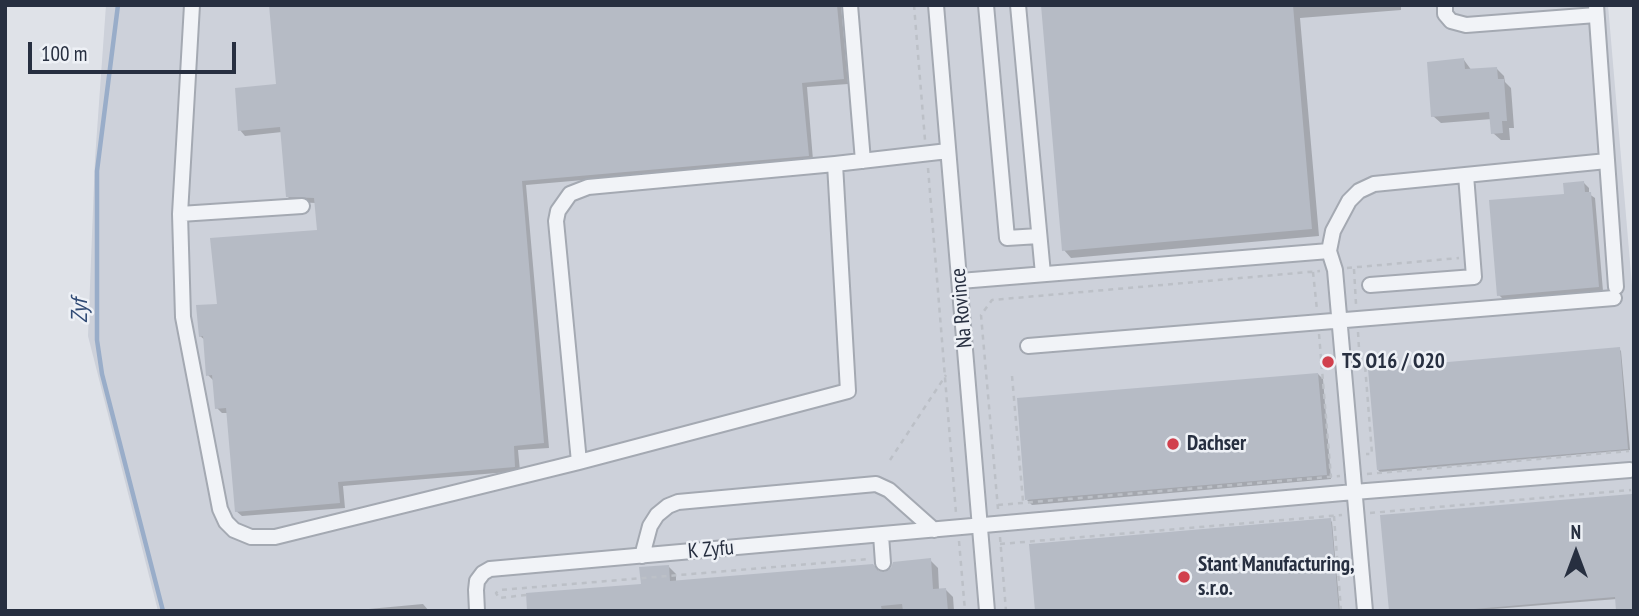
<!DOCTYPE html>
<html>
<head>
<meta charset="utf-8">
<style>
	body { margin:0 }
	#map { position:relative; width:1639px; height:616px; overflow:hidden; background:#dfe2e8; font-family:"PT Sans Narrow",sans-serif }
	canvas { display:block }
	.frame { position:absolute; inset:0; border:7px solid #272f40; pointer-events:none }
	.north { position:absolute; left:1541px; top:518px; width:70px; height:70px; -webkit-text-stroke:5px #eef1f6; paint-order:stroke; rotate:0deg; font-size:19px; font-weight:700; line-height:28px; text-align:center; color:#272f40 }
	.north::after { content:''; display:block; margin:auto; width:24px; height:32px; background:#272f40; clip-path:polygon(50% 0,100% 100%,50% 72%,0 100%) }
	.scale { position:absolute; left:28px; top:42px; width:208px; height:32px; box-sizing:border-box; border:4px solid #272f40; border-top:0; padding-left:9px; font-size:21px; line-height:24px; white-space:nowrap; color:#272f40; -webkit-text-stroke:5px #eef1f6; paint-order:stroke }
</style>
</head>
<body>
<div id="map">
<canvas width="1639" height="616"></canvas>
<div class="frame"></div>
<div class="north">N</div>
<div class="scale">100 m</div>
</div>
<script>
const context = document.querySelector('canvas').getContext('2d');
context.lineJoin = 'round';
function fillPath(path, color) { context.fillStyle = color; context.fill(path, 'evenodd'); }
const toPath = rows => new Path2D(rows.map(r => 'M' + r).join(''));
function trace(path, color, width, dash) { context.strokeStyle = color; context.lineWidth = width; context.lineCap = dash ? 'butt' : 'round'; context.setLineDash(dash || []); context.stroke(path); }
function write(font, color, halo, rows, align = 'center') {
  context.font = font + ' "PT Sans Narrow",sans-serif'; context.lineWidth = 5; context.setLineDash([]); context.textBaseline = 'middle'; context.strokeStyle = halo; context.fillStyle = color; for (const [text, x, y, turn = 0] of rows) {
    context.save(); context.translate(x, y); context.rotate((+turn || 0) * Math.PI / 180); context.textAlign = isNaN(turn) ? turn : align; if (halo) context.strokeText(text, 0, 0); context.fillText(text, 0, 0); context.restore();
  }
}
fillPath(toPath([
	[106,5,1608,5,1634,309,1634,611,158,611,88,336,95,159]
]), '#cdd1da');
fillPath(toPath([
	[271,5,841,5,848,84,807,87,813,160,526,185,549,448,518,450,520,471,343,486,345,508,242,516,236,511,228,413,222,413,217,408,213,380,208,375,205,340,200,336,219,305,319,231,316,203,293,202,288,197,282,132,245,136,240,130,278,86],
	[1042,5,1401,5,1401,10,1300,18,1319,236,1071,258,1064,250],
	[1464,60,1472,71,1497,69,1504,76,1505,82,1511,88,1514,128,1509,128,1510,140,1501,140,1493,133,1492,119,1441,123,1433,116],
	[1584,183,1589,188,1589,194,1595,198,1603,291,1504,300,1499,295,1566,196],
	[1619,349,1621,351,1630,450,1380,472,1378,470],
	[1318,374,1323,379,1331,479,1032,505,1027,500],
	[1631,496,1634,504,1634,611,1617,599,1469,611,1391,611],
	[1330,520,1332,522,1340,611,1037,611],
	[930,560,938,568,939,590,945,589,953,597,954,611,529,611,642,585,668,566,676,574,676,582,873,565,881,574],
	[423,604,429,611,347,611]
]), '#0003');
trace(toPath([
	[118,5,97,171,97,340,102,374,163,611]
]), '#99adc9', 4.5);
fillPath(toPath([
	[269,5,837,5,844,79,802,83,809,156,522,181,544,443,514,446,515,467,338,482,340,503,235,512,226,408,215,409,212,375,206,376,203,336,199,337,196,305,217,304,210,238,317,230,314,198,286,197,280,127,238,131,235,88,276,84],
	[1041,5,1293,5,1312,229,1062,251],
	[1464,58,1465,69,1497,67,1498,79,1504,79,1507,121,1502,121,1503,133,1491,134,1489,112,1431,117,1427,62],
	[1584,181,1585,192,1591,192,1599,287,1497,296,1489,200,1564,194,1563,183],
	[1620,347,1628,449,1377,470,1368,369],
	[1318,373,1327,475,1025,500,1017,398],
	[1632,494,1634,611,1616,611,1615,597,1451,611,1389,611,1380,515],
	[1331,518,1339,611,1035,611,1029,544],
	[931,558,933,589,946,588,948,611,903,611,902,604,881,606,882,611,527,611,526,593,641,584,639,567,669,565,670,581,873,564,878,571,884,572,891,568,893,562]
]), '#b6bbc5');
const minor = toPath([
	[192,5,180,214,183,317,220,509,226,522,234,530,251,537,275,537,579,462,848,391,835,164],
	[850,5,863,161],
	[936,5,987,611],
	[986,5,1007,238,1039,236],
	[1018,5,1043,274],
	[1445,5,1445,14,1451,21,1466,25,1596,15],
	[1596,5,1616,287],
	[180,214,302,206],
	[1329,251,1335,270,1365,611],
	[960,281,1329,251,1333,231,1349,201,1359,191,1374,184,1607,161],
	[1370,285,1474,277,1466,175],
	[1028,346,1614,298],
	[579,462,556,221,558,211,570,194,588,187,835,164,948,151],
	[881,535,883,563],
	[642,556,650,526,657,515,668,506,678,502,876,484,889,490,934,530],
	[477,611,476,590,477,581,483,573,490,569,1354,492,1630,470]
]);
trace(minor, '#a4a9b2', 18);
trace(toPath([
	[914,5,925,140],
	[928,168,956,513],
	[1347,268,1459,258],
	[1354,269,1356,304],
	[1313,272,1317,310],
	[1358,332,1360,365,1365,365,1372,454,1366,454],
	[1319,334,1331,477],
	[1012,376,1023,501],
	[890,460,946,375],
	[1367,474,1629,451],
	[998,505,1340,476],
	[998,509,981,315,992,300,1320,271],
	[1370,513,1631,490],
	[1334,516,1341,611],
	[1000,537,1006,611],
	[959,541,965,611],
	[1000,544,1342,515],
	[526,595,499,598,496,593,500,590,870,559]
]), '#bcc0c7', 2.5, [5, 5]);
trace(minor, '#f1f3f7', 14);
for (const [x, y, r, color] of [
	[1328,362,7,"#d1404d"],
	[1173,444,7,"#d1404d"],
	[1184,577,7,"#d1404d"]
]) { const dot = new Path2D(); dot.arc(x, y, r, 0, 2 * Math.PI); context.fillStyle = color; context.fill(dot); trace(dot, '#eef1f6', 2.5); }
write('21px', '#272f40', '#eef1f6', [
	["Na Rovince",962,308,-95],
	["K Zyfu",711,550,-5]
]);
write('bold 21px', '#272f40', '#eef1f6', [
	["TS O16 / O20",1342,362],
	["Dachser",1187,444],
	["Stant Manufacturing,",1198,565],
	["s.r.o.",1198,589]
], 'left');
write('italic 23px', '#314b75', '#eef1f6', [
	["Zyf",80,311,-90]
]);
</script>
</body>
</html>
